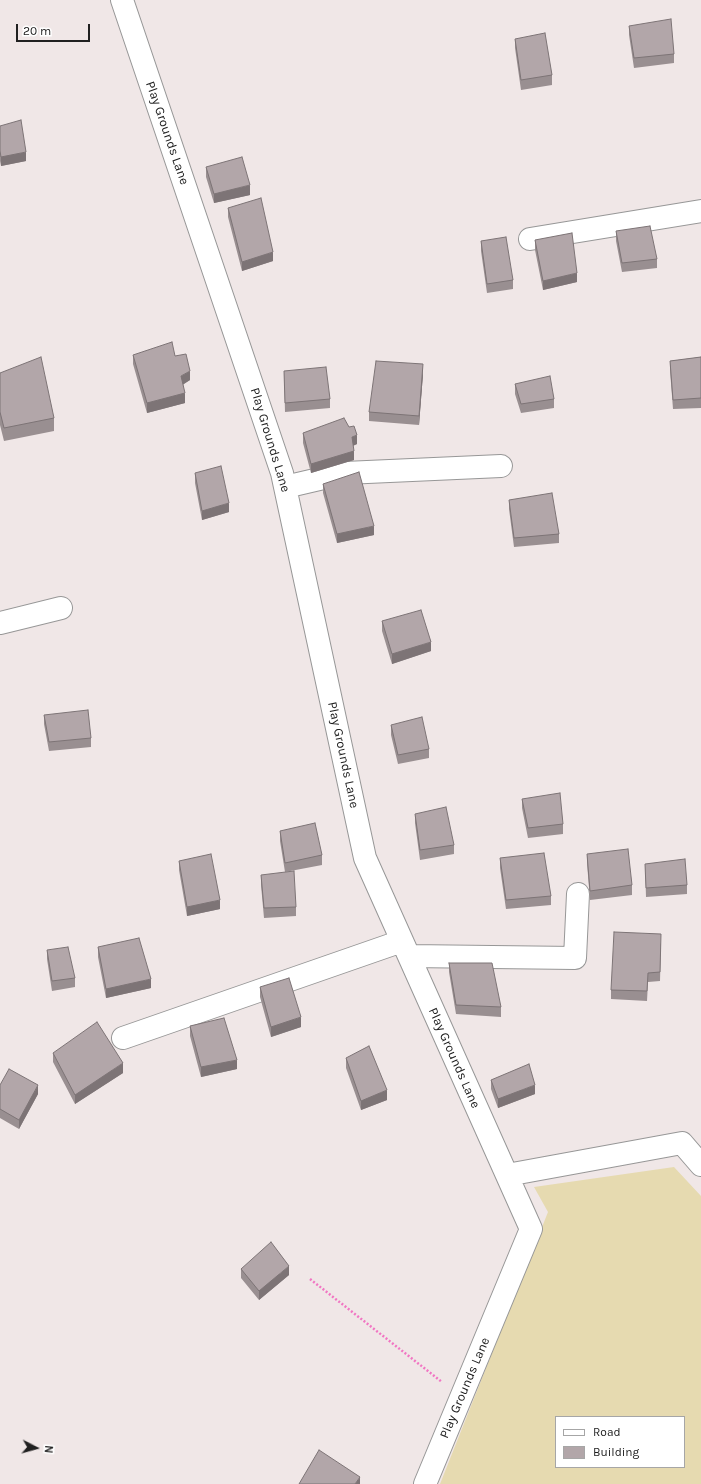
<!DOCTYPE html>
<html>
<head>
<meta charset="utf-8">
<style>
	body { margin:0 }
	#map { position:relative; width:701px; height:1484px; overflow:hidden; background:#f0e7e7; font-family:Karla,sans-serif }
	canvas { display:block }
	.legend { position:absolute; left:555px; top:1416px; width:130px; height:52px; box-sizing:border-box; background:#fff; border:1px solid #a6a6a6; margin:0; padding:5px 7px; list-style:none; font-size:12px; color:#202020 }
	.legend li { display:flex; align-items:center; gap:8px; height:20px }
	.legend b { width:20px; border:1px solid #a6a6a6 }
	.north { position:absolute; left:16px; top:1428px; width:40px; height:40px; -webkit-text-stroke:3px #fff; paint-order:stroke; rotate:96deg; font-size:11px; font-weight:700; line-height:16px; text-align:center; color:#202020 }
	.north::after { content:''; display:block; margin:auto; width:14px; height:18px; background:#202020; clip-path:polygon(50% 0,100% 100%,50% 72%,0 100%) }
	.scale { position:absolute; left:16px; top:24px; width:74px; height:18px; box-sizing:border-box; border:2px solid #202020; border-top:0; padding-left:5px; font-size:12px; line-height:14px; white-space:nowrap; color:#202020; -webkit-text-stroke:3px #fff; paint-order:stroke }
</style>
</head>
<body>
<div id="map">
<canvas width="701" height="1484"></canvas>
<ul class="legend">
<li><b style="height:5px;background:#fff"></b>Road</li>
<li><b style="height:11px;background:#b2a6a9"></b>Building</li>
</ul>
<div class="north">N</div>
<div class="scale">20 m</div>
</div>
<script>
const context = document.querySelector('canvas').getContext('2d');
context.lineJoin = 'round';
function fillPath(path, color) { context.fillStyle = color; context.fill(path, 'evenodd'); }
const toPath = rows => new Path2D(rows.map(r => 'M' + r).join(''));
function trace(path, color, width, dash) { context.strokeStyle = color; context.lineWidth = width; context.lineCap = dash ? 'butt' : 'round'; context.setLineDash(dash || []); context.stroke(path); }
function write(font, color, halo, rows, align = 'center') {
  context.font = font + ' Karla,sans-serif'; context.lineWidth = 3; context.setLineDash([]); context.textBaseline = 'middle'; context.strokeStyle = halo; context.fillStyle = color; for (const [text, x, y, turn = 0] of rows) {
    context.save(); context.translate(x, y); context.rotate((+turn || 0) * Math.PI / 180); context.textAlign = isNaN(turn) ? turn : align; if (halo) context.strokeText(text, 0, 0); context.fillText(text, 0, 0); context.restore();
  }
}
fillPath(toPath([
	[674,1167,701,1196,701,1484,440,1484,548,1212,534,1187],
	[556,1417,684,1417,684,1467,556,1467]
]), '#e6dab0');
const minor = toPath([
	[122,0,282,473,365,858,531,1229,425,1484],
	[530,239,701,211],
	[285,487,345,473,501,466],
	[0,623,61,608],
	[409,956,575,958,578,894],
	[123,1038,402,941],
	[507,1175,682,1143,701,1165]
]);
trace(minor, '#979797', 24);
trace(toPath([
	[310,1279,442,1382]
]), '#f176c3', 2.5, [2, 2]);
trace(minor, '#fff', 22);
fillPath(toPath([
	[629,26,674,54,674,63,634,68,629,35],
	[515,39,552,75,552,85,521,90,515,48],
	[0,126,26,161,1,166,0,161],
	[206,167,250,195,214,203,206,177],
	[228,208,273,261,242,271,228,217],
	[616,231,657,259,657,268,622,272,616,241],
	[535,240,577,282,543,290,535,250],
	[481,241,513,280,513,289,487,293,481,251],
	[133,355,190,380,183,384,185,403,147,413,133,364],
	[701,357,701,408,673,409,670,370,670,361],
	[284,371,330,399,330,408,285,412],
	[0,373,54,418,54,431,4,441,0,425],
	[423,374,419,425,369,421,369,412],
	[515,384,554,399,554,408,521,413,515,394],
	[303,433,357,444,353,446,354,460,311,473,303,443],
	[195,473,229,512,202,520,195,483],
	[323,484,374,535,337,543,323,493],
	[509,500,559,534,559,543,514,547,509,509],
	[382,621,431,651,392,664,382,631],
	[44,715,91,738,91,747,49,751,44,724],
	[391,725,429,749,429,758,398,764,391,735],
	[522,799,563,824,563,834,528,838,522,808],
	[415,814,454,845,454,854,420,860,415,823],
	[280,831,322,855,322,865,285,872,280,841],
	[587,854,632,885,632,895,590,900,587,863],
	[500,858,551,896,551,905,506,909,500,868],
	[179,861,220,909,187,916,179,870],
	[645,864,687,885,687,894,646,897],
	[261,875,296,907,296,916,264,918,261,885],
	[661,943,660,981,648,982,647,1001,611,999,611,990],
	[98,947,151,988,106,998,98,957],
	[47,950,75,978,75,987,52,991,47,959],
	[449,963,501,1007,501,1017,456,1014,449,972],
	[260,987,301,1027,271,1037,260,997],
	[190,1026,237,1069,201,1077,190,1036],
	[53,1053,123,1073,75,1104,53,1062],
	[346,1058,387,1100,361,1110,346,1068],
	[491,1080,535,1094,498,1108,491,1089],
	[0,1085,38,1094,19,1129,0,1118],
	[241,1269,289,1275,259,1300,241,1278]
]), '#998f91');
fillPath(toPath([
	[26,152,26,161,1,166,1,157],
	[250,185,250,195,214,203,214,194],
	[273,252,273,261,242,271,242,262],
	[577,273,577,282,543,290,543,281],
	[423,364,423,374,419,425,419,416],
	[190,371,190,380,181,386,181,376],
	[185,393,185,403,147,413,147,403],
	[357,435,357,444,352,446,352,437],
	[354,451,354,460,311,473,311,464],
	[229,503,229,512,202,520,202,511],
	[374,526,374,535,337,543,337,534],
	[431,642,431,651,392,664,392,654],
	[220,900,220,909,187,916,187,907],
	[151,979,151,988,106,998,106,989],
	[301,1017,301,1027,271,1037,271,1027],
	[237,1060,237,1069,201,1077,201,1067],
	[123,1063,123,1073,75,1104,75,1095],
	[38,1085,38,1094,19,1129,19,1120],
	[535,1085,535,1094,498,1108,498,1099],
	[387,1090,387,1100,361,1110,361,1101],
	[289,1266,289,1275,259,1300,259,1291],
	[360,1477,360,1484,355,1484]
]), '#7d7476');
const building = toPath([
	[671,19,674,54,634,58,629,26,671,19],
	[545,33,552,75,521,80,515,39,545,33],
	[21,120,26,152,1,157,0,151,0,126,21,120],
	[242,157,250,185,214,194,206,167,242,157],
	[261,198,273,252,242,262,228,208,261,198],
	[650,226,657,259,622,263,616,231,650,226],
	[572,233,577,273,543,281,535,240,572,233],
	[506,237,513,280,487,284,481,241,506,237],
	[172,342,175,356,186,354,190,371,181,376,185,393,147,403,133,355,172,342],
	[41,357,54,418,4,428,0,412,0,373,41,357],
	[701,357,701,398,673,400,670,361,701,357],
	[376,361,423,364,419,416,369,412,376,361],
	[326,367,330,399,285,403,284,371,326,367],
	[550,376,554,399,521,404,515,384,550,376],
	[344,418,349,427,354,426,357,435,352,437,354,451,311,464,303,433,344,418],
	[221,466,229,503,202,511,195,473,221,466],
	[359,472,374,526,337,534,323,484,359,472],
	[552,493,559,534,514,538,509,500,552,493],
	[421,610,431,642,392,654,382,621,421,610],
	[88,710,91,738,49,742,44,715,88,710],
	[422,717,429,749,398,755,391,725,422,717],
	[560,793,563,824,528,828,522,799,560,793],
	[446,807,454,845,420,850,415,814,446,807],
	[315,823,322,855,285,863,280,831,315,823],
	[628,849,632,885,590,891,587,854,628,849],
	[544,853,551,896,506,900,500,858,544,853],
	[211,854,220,900,187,907,179,861,211,854],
	[685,859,687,885,646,888,645,864,685,859],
	[294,871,296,907,264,908,261,875,294,871],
	[614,932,661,934,660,972,648,973,647,991,611,990,614,932],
	[139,938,151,979,106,989,98,947,139,938],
	[68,947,75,978,52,981,47,950,68,947],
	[449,963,492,963,501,1007,456,1005,449,963],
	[289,978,301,1017,271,1027,260,987,289,978],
	[224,1018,237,1060,201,1067,190,1026,224,1018],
	[97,1022,123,1063,75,1095,53,1053,97,1022],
	[369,1046,387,1090,361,1101,346,1058,369,1046],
	[529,1064,535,1085,498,1099,491,1080,529,1064],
	[9,1069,38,1085,19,1120,0,1109,0,1085,9,1069],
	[271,1242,289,1266,259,1291,241,1269,271,1242],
	[319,1450,360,1477,355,1484,299,1484,319,1450]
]);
fillPath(building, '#b2a6a9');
trace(building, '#7d7476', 1);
write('13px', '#202020', '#fff', [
	["Play Grounds Lane",167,133,71],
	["Play Grounds Lane",270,440,73],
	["Play Grounds Lane",343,755,78],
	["Play Grounds Lane",454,1058,66],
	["Play Grounds Lane",465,1388,-67]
]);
</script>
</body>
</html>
